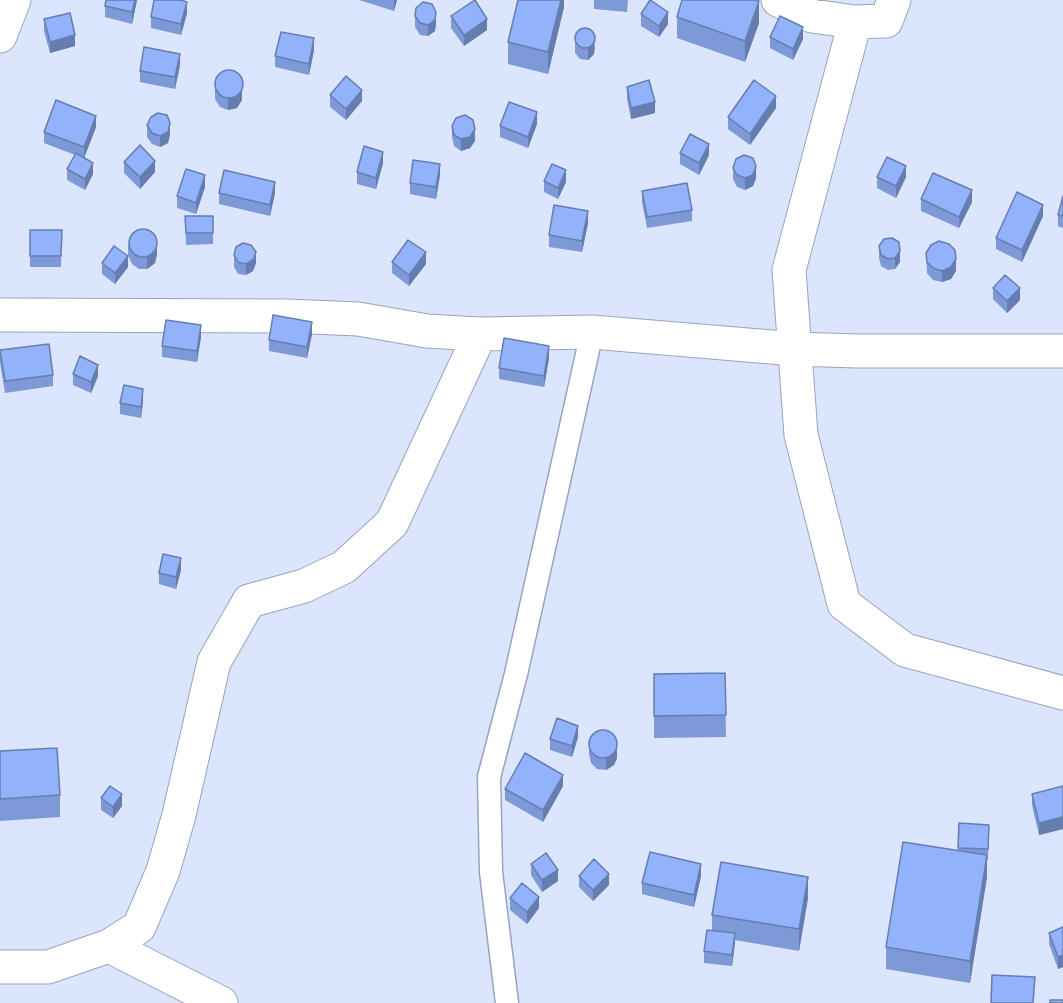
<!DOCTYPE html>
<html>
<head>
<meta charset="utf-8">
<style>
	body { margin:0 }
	canvas { display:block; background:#dbe5fc }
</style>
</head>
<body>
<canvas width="1063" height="1003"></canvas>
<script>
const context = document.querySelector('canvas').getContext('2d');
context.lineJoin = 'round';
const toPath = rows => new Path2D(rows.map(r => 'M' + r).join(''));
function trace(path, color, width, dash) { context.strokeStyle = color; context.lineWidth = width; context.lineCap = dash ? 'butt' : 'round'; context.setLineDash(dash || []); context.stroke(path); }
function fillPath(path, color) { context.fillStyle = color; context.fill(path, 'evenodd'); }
const lane = toPath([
	[507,1003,491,872,489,777,516,674,592,332]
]);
const street = toPath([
	[778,0,812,16,855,22,886,21,894,0],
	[855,22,789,270,801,435,844,604,905,650,1063,693],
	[0,36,14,0],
	[0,315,287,316,358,319,427,331,480,334,592,332,795,349,857,351,1063,351],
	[109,946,221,1003],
	[0,967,48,967,109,946,139,927,163,871,179,815,214,662,249,601,304,586,344,567,392,523,480,334]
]);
trace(lane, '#98a4be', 25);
trace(street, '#98a4be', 35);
trace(lane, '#fff', 22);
trace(street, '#fff', 33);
fillPath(toPath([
	[137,0,132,24,105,17,105,6],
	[359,0,397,0,394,11],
	[564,0,564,7,548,74,508,64,508,42],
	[594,0,628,0,627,12,594,9],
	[187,13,181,35,151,28,151,17],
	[641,14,668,24,659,37,641,26],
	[415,16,436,23,435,31,428,36,420,35,415,27],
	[451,16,487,30,464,46,451,28],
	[677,17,759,23,745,62,677,38],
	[44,19,75,46,50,53,44,31],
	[770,37,803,39,793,60,770,48],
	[575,41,595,47,594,54,588,60,580,59,575,53],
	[314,50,309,75,275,67,275,56],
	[180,65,175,89,140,82,140,71],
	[215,79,242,91,242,100,237,108,228,110,220,107,215,99],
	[627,87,655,113,631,119,627,99],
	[330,95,362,101,346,120,330,107],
	[776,108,750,145,728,129,728,117],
	[537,124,528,148,500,137,500,126],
	[147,125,170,134,168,143,160,147,152,144,147,137],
	[452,126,475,141,470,148,461,151,454,146,452,137],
	[96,127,84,158,93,174,85,190,67,180,67,169,75,155,44,143,44,132],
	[680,153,709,155,699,175,680,164],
	[124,162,155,172,140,189,124,173],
	[383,163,376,189,357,184,357,172],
	[733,168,756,178,753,186,745,190,737,187,733,179],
	[440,175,436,199,410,194,410,183],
	[877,177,906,177,896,198,877,188],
	[544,181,566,182,558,199,544,192],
	[205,187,196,214,177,208,177,196],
	[642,191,692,210,692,221,647,228,642,202],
	[219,193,275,193,270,216,219,204],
	[1063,196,1063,228,1058,226,1058,215],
	[921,199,972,202,959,228,921,211],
	[213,216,213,244,186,245,185,217],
	[1043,216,1022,262,996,249,996,238],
	[588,223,582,252,549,247,549,235],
	[30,230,62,230,61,267,30,267],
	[884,239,900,262,895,269,888,270,881,266,879,258,879,246],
	[128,244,157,254,155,263,147,269,139,269,132,264,128,255],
	[926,253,956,271,951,279,942,282,933,280,927,273],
	[234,255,256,263,253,271,246,275,238,274,234,267],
	[392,262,426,264,409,286,392,273],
	[102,263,128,267,115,284,102,274],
	[993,288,1020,300,1007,313,993,299],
	[312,334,307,358,269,351,269,340],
	[201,337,197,362,162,357,162,346],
	[0,350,53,375,53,386,5,393,0,362],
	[549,358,544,387,499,379,499,368],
	[73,374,98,376,91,393,73,385],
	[143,401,141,418,120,414,120,403],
	[181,570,176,589,159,584,159,573],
	[725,673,726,737,654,738,654,674],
	[578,737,572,757,550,750,550,739],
	[589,742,617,758,614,765,606,770,597,769,591,763,589,754],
	[0,751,60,795,60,817,0,821],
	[563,786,543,822,505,800,505,789],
	[1063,786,1063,829,1039,835,1032,805,1032,794],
	[101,798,122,806,113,818,101,810],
	[959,823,989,825,988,860,987,860,987,877,970,983,886,969,886,947,958,850],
	[531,864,558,881,542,892,531,875],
	[579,876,609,885,593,901,579,887],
	[701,876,694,907,642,894,642,883],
	[510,898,539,908,527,924,510,910],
	[808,898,799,951,735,940,732,966,704,963,704,951,712,930,712,915],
	[1063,927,1063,967,1058,969,1049,944,1049,933]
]), '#7e99d8');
fillPath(toPath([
	[135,0,137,0,132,24,132,12],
	[394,0,397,0,394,11],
	[561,0,564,0,564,7,548,74,548,52],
	[759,1,759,23,745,62,745,41],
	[187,2,187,13,181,35,181,24],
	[436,12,436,23,435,31,428,36,428,25],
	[668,12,668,24,659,37,659,26],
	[487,19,487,30,464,46,464,35],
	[803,27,803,39,793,60,793,49],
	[75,35,75,46,50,53,50,42],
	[595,35,594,54,588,60,588,48],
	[314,38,314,50,309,75,309,64],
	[180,54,180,65,175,89,175,77],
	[242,80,242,100,237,108,228,110,228,99],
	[362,90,362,101,346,120,346,109],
	[776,96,776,108,750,145,750,134],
	[655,102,655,113,631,119,631,108],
	[537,112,537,124,528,148,528,137],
	[96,116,96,127,84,158,84,147],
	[170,123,170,134,168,143,160,147,160,136],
	[475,129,475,141,470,148,461,151,461,139],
	[709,144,709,155,699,175,699,163],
	[383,152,383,163,376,189,376,178],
	[155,161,155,172,140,189,140,177],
	[93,163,93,174,85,190,85,179],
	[440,164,440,175,436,199,436,187],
	[756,166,756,178,753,186,745,190,745,178],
	[906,166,906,177,896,198,896,186],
	[566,170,566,182,558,199,558,188],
	[205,175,205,187,196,214,196,203],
	[275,182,275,193,270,216,270,205],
	[972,190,972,202,959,228,959,217],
	[1043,205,1043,216,1022,262,1022,250],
	[588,211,588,223,582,252,582,241],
	[157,243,157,254,155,263,147,269,147,257],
	[900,251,900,262,895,269,895,258],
	[256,252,256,263,253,271,246,275,246,264],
	[426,252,426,264,409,286,409,275],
	[128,256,128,267,115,284,115,273],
	[956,259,956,271,951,279,942,282,942,271],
	[1020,288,1020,300,1007,313,1007,301],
	[312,322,312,334,307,358,307,347],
	[201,325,201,337,197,362,197,351],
	[549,346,549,358,544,387,544,376],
	[98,365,98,376,91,393,91,382],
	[143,389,143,401,141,418,141,407],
	[181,558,181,570,176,589,176,577],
	[578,726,578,737,572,757,572,746],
	[617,746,617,758,614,765,606,770,606,758],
	[563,775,563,786,543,822,543,810],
	[122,794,122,806,113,818,113,807],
	[1063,817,1063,829,1039,835,1039,823],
	[987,855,987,877,970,983,970,961],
	[701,864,701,876,694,907,694,895],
	[558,870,558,881,542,892,542,880],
	[609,874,609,885,593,901,593,890],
	[808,877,808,898,799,951,799,929],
	[539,897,539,908,527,924,527,912],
	[735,933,735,944,732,966,732,955],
	[1063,955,1063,967,1058,969,1058,957]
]), '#667db0');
const building = toPath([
	[106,0,135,0,132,12,105,6,106,0],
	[154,0,180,0,187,2,181,24,151,17,154,0],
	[475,0,487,19,464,35,451,16,475,0],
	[518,0,561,0,548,52,508,42,518,0],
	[650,0,668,12,659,26,641,14,650,0],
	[682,0,754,0,759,1,745,41,677,17,682,0],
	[423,2,432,4,436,12,435,20,428,25,420,23,415,16,416,8,423,2],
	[70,13,75,35,50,42,44,19,70,13],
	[780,16,803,27,793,49,770,37,780,16],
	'575 38a10 10 0 1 1 20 0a10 10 0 1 1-20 0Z',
	[281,32,314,38,309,64,275,56,281,32],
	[144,47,180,54,175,77,140,71,144,47],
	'215 84a14 14 0 1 1 28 0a14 14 0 1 1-28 0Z',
	[346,76,362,90,346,109,330,95,346,76],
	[649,80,655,102,631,108,627,87,649,80],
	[754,80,776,96,750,134,728,117,754,80],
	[56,100,96,116,84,147,44,132,56,100],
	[509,102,537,112,528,137,500,126,509,102],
	[158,113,167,115,170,123,168,132,160,136,152,133,147,125,151,117,158,113],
	[465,115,473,120,475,129,470,137,461,139,454,135,452,126,456,118,465,115],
	[690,134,709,144,699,163,680,153,690,134],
	[140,145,155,161,140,177,124,162,140,145],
	[364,146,383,152,376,178,357,172,364,146],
	[76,153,93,163,85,179,67,169,76,153],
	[744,155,753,158,756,166,753,175,745,178,737,175,733,168,736,159,744,155],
	[887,157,906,166,896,186,877,177,887,157],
	[413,160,440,164,436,187,410,183,413,160],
	[552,164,566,170,558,188,544,181,552,164],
	[186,169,205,175,196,203,177,196,186,169],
	[224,170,275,182,270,205,219,193,224,170],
	[933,173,972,190,959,217,921,199,933,173],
	[687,183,692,210,647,217,642,191,687,183],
	[1017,192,1043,205,1022,250,996,238,1017,192],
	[1063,196,1063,216,1058,215,1063,196],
	[554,205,588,211,582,241,549,235,554,205],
	[185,216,213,216,213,233,186,233,185,216],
	'129 243a14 14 0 1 1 28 0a14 14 0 1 1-28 0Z',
	[30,230,62,230,61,256,30,256,30,230],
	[892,238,899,242,900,251,895,258,888,259,881,255,879,246,884,239,892,238],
	[408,240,426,252,409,275,392,262,408,240],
	[939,241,949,244,955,250,956,259,951,267,942,271,933,268,927,262,926,253,931,245,939,241],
	[243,243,251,245,256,252,253,260,246,264,238,262,234,255,236,247,243,243],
	[114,246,128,256,115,273,102,263,114,246],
	[1005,275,1020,288,1007,301,993,288,1005,275],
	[273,315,312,322,307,347,269,340,273,315],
	[166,320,201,325,197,351,162,346,166,320],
	[504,338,549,346,544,376,499,368,504,338],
	[49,344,53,375,5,381,0,350,49,344],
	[80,356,98,365,91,382,73,374,80,356],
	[124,385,143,389,141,407,120,403,124,385],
	[163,554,181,558,176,577,159,573,163,554],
	[725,673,726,715,654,716,654,674,725,673],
	[557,718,578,726,572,746,550,739,557,718],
	'589 744a14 14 0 1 1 28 0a14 14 0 1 1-28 0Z',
	[57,748,60,795,0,799,0,751,57,748],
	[525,753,563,775,543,810,505,789,525,753],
	[110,786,122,794,113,807,101,798,110,786],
	[1063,786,1063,817,1039,823,1032,794,1063,786],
	[959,823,989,825,988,849,958,848,959,823],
	[903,842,987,855,970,961,886,947,903,842],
	[650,852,701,864,694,895,642,883,650,852],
	[546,853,558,870,542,880,531,864,546,853],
	[594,859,609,874,593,890,579,876,594,859],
	[721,862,808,877,799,929,712,915,721,862],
	[522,883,539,897,527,912,510,898,522,883],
	[1063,927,1063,955,1058,957,1049,933,1063,927],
	[707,930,735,933,732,955,704,951,707,930],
	[992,975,1035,977,1033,1003,991,1003,992,975],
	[1050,1000,1063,1000,1063,1003,1050,1003,1050,1000]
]);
fillPath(building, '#92b2fb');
trace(building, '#667db0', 1.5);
</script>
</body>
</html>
